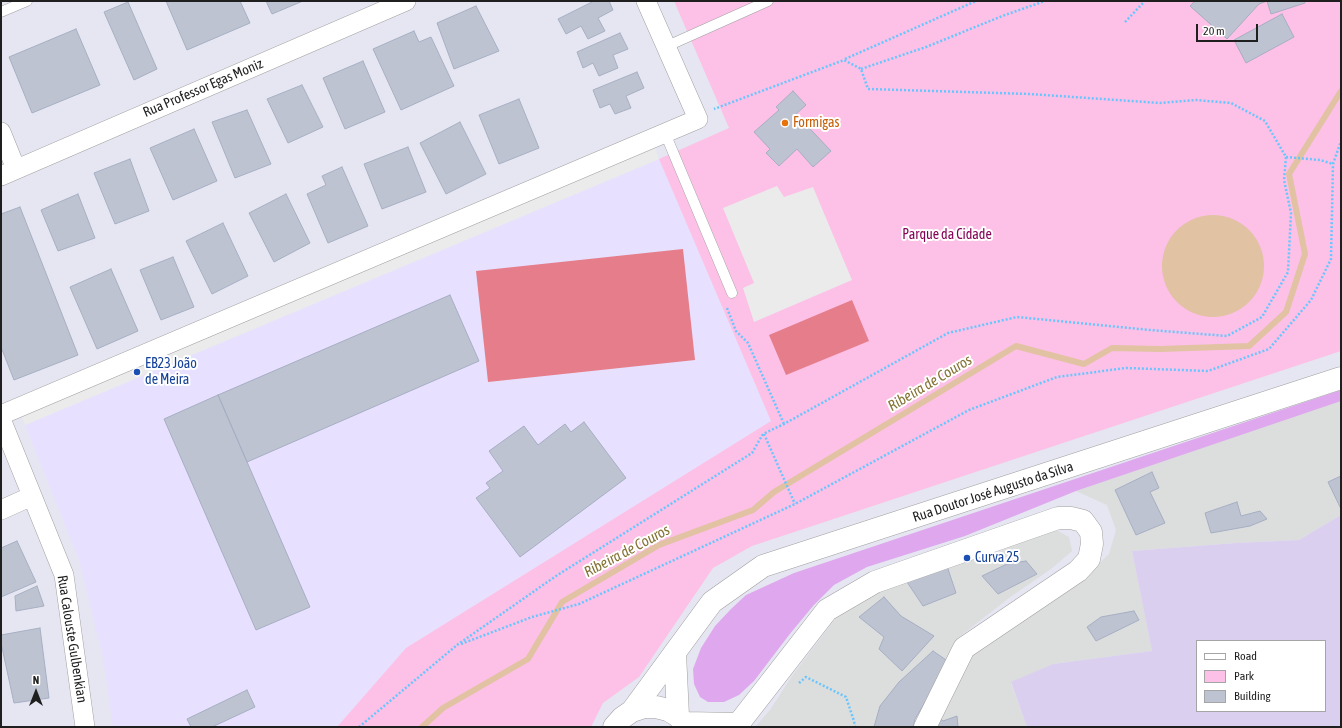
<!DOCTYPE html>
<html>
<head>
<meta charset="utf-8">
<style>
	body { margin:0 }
	#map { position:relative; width:1342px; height:728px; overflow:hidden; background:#e5e6f1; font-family:"Asap Condensed",sans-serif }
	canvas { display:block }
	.frame { position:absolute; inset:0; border:2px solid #1f1f1f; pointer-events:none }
	.legend { position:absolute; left:1196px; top:640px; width:130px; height:72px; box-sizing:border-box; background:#fff; border:1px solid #a5a5a5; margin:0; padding:5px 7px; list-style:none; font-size:12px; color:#1f1f1f }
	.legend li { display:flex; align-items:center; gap:8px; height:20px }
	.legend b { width:20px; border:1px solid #a5a5a5 }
	.north { position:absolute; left:16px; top:672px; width:40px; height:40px; -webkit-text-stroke:3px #fff; paint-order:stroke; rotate:0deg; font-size:11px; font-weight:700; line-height:16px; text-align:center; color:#1f1f1f }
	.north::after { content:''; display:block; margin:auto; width:14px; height:18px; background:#1f1f1f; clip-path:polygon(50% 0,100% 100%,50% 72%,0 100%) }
	.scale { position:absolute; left:1196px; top:24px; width:62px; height:18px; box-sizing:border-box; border:2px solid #1f1f1f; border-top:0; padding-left:5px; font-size:12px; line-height:14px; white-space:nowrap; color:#1f1f1f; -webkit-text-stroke:3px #fff; paint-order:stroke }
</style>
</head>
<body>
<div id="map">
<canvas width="1342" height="728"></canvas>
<div class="frame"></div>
<ul class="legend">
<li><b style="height:5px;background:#fff"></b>Road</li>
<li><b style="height:11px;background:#fdc0e7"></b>Park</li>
<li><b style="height:11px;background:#bec3d1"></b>Building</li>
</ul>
<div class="north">N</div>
<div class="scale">20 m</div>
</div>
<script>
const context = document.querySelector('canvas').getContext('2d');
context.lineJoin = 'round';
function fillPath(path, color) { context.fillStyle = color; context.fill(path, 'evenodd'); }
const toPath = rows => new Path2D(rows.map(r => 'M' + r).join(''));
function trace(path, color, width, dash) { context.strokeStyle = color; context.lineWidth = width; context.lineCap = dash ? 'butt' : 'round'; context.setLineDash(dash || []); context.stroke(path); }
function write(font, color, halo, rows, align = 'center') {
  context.font = font + ' "Asap Condensed",sans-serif'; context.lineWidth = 4; context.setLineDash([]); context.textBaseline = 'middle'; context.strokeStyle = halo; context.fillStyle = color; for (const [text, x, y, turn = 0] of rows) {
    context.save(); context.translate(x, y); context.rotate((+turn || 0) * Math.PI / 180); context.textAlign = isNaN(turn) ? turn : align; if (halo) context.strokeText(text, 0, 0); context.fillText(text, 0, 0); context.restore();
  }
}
fillPath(toPath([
	[1341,400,1341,515,1299,540,1236,543,1132,551,1152,651,1053,664,1011,683,1027,727,932,727,962,662,1084,578,1109,554,1116,530,1107,505,1076,491],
	[1048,530,1058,531,1069,537,1072,551,1051,569,1009,598,959,637,949,662,915,719,913,727,755,727,770,710,792,676,844,607,876,591,977,557,999,552,1027,538]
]), '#dcdddd');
fillPath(toPath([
	[659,159,771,421,406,648,337,727,113,727,103,658,79,560,25,425]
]), '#e8e0ff');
fillPath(toPath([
	[1341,515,1341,727,1027,727,1011,682,1053,664,1152,651,1132,551,1236,543,1299,540],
	[1197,641,1325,641,1325,711,1197,711]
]), '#dbcff0');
fillPath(toPath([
	[1341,390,1341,401,1076,491,965,536,867,567,834,585,813,606,789,635,754,681,739,695,724,702,708,702,700,697,694,684,693,669,701,648,715,626,731,609,746,595,794,573]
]), '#dfa8ee');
fillPath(toPath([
	[674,1,1341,1,1341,351,752,546,713,568,639,677,603,703,591,727,337,727,406,648,771,421,659,159,729,128]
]), '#fdc0e7');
fillPath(toPath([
	[683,249,695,360,488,382,476,271],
	[852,300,869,341,786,375,769,335]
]), '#e57e8a');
fillPath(toPath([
	[652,139,659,159,25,425,18,408],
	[777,186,784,197,813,187,852,280,754,322,743,288,754,283,723,208]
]), '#ebebeb');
fillPath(toPath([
	'1162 266a51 51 0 1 1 102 0a51 51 0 1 1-102 0Z'
]), '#e1c2a3');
trace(toPath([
	[422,727,443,708,528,659,562,602,659,545,753,510,774,492,1016,346,1084,364,1112,348,1160,349,1249,346,1286,312,1305,254,1289,174,1341,91]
]), '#e1c2a3', 6);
const building = toPath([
	[166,1,240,1,250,23,187,50,166,1],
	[266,1,303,1,272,14,266,1],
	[594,1,609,1,613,10,598,18,605,31,588,39,581,26,566,34,558,19,594,1],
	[1195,1,1305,1,1305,3,1271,14,1267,1,1259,4,1227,39,1190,6,1195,1],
	[128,2,157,69,134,80,104,12,128,2],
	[476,6,499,51,454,69,437,23,476,6],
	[1282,14,1294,37,1246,63,1234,40,1282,14],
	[76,29,100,85,32,113,9,57,76,29],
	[414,31,419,42,431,37,454,86,401,110,373,49,414,31],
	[620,33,628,49,613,55,618,68,599,76,593,63,583,68,577,52,620,33],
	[363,61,385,112,345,129,323,78,363,61],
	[637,72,644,88,626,96,631,108,615,114,610,104,600,108,593,90,637,72],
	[302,85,323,127,288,143,267,99,302,85],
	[793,91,806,105,796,114,831,151,813,167,797,149,779,166,766,153,770,149,754,132,779,110,776,107,793,91],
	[519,99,539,148,499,164,479,115,519,99],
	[247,110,271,164,235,178,212,122,247,110],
	[460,122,486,174,446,194,420,143,460,122],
	[194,129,217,181,173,200,150,148,194,129],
	[408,147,426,192,382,209,364,164,408,147],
	[130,159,149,211,115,224,94,173,130,159],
	[342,167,368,226,328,243,307,194,326,185,322,176,342,167],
	[78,194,95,238,58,251,41,210,78,194],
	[286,194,310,243,274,262,249,213,286,194],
	[20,207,78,355,14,380,1,347,1,214,20,207],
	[223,223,248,276,212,294,186,241,223,223],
	[173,257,194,307,161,320,140,270,173,257],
	[111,269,138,331,97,349,70,287,111,269],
	[450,295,479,361,247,462,218,395,450,295],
	[218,395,310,607,256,630,164,419,218,395],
	[584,422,626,478,520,557,476,498,490,488,486,483,503,471,489,451,524,426,538,445,565,424,571,432,584,422],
	[1152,472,1159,488,1150,492,1165,523,1136,535,1115,490,1152,472],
	[1341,476,1341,509,1328,482,1341,476],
	[1237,502,1241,516,1260,511,1267,519,1250,526,1211,533,1205,513,1237,502],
	[17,541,36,582,1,597,1,548,17,541],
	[1026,561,1037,574,998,594,982,576,1007,564,1026,561],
	[947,566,956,593,923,606,905,579,947,566],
	[37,586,44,606,16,611,15,596,37,586],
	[884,597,901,616,934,636,902,671,879,649,884,637,859,617,884,597],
	[1134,611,1139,620,1096,641,1087,627,1101,617,1134,611],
	[40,628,49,698,14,703,1,643,1,635,40,628],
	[933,651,949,662,915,719,913,727,874,727,880,706,899,682,933,651],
	[247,690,255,707,212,727,191,727,187,719,247,690],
	[936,715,943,721,957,716,958,727,932,727,936,715]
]);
fillPath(building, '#bec3d1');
trace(building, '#a6afc3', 1);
const service = toPath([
	[1,12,27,1],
	[665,47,768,1],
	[665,133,732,293]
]);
const minor = toPath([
	[1,132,16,169],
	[1,176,406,1],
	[1,415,698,119,646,1],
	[1,419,64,575,85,727],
	[1,510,32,496]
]);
const tertiary = toPath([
	[675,653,678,716],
	[632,711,712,602,763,566,1341,378],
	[685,723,738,724],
	[614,727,622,718,632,711,644,707,656,707,668,710,678,716,687,727],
	[736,727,827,610,875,582,1058,518,1071,518,1083,521,1091,532,1092,544,1089,559,1078,571,964,648,925,727]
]);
trace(service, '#a0a0a0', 11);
trace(minor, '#a0a0a0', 20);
trace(tertiary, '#a0a0a0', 23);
trace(toPath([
	[1125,22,1143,3,1143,1],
	[845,59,976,1],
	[861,69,926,47,1005,15,1045,1],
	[1286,157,1320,160,1333,164],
	[727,308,736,331,748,343,784,424],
	[764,434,795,504],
	[461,644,532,617,579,604,795,504,969,410,1057,377,1126,368,1208,371,1269,349,1311,300,1331,259,1333,164,1341,141],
	[457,645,556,576,752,453,763,434,784,424,948,333,1017,317,1150,330,1227,336,1262,317,1288,272,1291,213,1284,180,1286,157,1265,121,1231,103,1196,100,1160,103,1030,94,868,89,861,69,844,60,714,109],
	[799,683,806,677,846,697,854,721,855,727],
	[359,727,457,645]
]), '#68c6ff', 2.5, [2, 2]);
trace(service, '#fff', 10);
trace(minor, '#fff', 19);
trace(tertiary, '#fff', 22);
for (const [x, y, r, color] of [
	[785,123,4,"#e8710a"],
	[137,372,4,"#1a4fb4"],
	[967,558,4,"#1a4fb4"]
]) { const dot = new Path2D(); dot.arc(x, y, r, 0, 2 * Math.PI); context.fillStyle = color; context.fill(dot); trace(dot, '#fff', 1.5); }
write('14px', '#1f1f1f', '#fff', [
	["Rua Professor Egas Moniz",203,88,-23],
	["Rua Doutor José Augusto da Silva",993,492,-18],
	["Rua Calouste Gulbenkian",72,639,81]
]);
write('14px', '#c56008', '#fff', [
	["Formigas",793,123]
], 'left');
write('14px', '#860458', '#fff', [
	["Parque da Cidade",947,235]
]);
write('14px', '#164399', '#fff', [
	["EB23 João",145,364],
	["de Meira",145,380],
	["Curva 25",975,558]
], 'left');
write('italic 15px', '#847335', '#fff', [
	["Ribeira de Couros",930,383,-31],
	["Ribeira de Couros",627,551,-28]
]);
</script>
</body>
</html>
